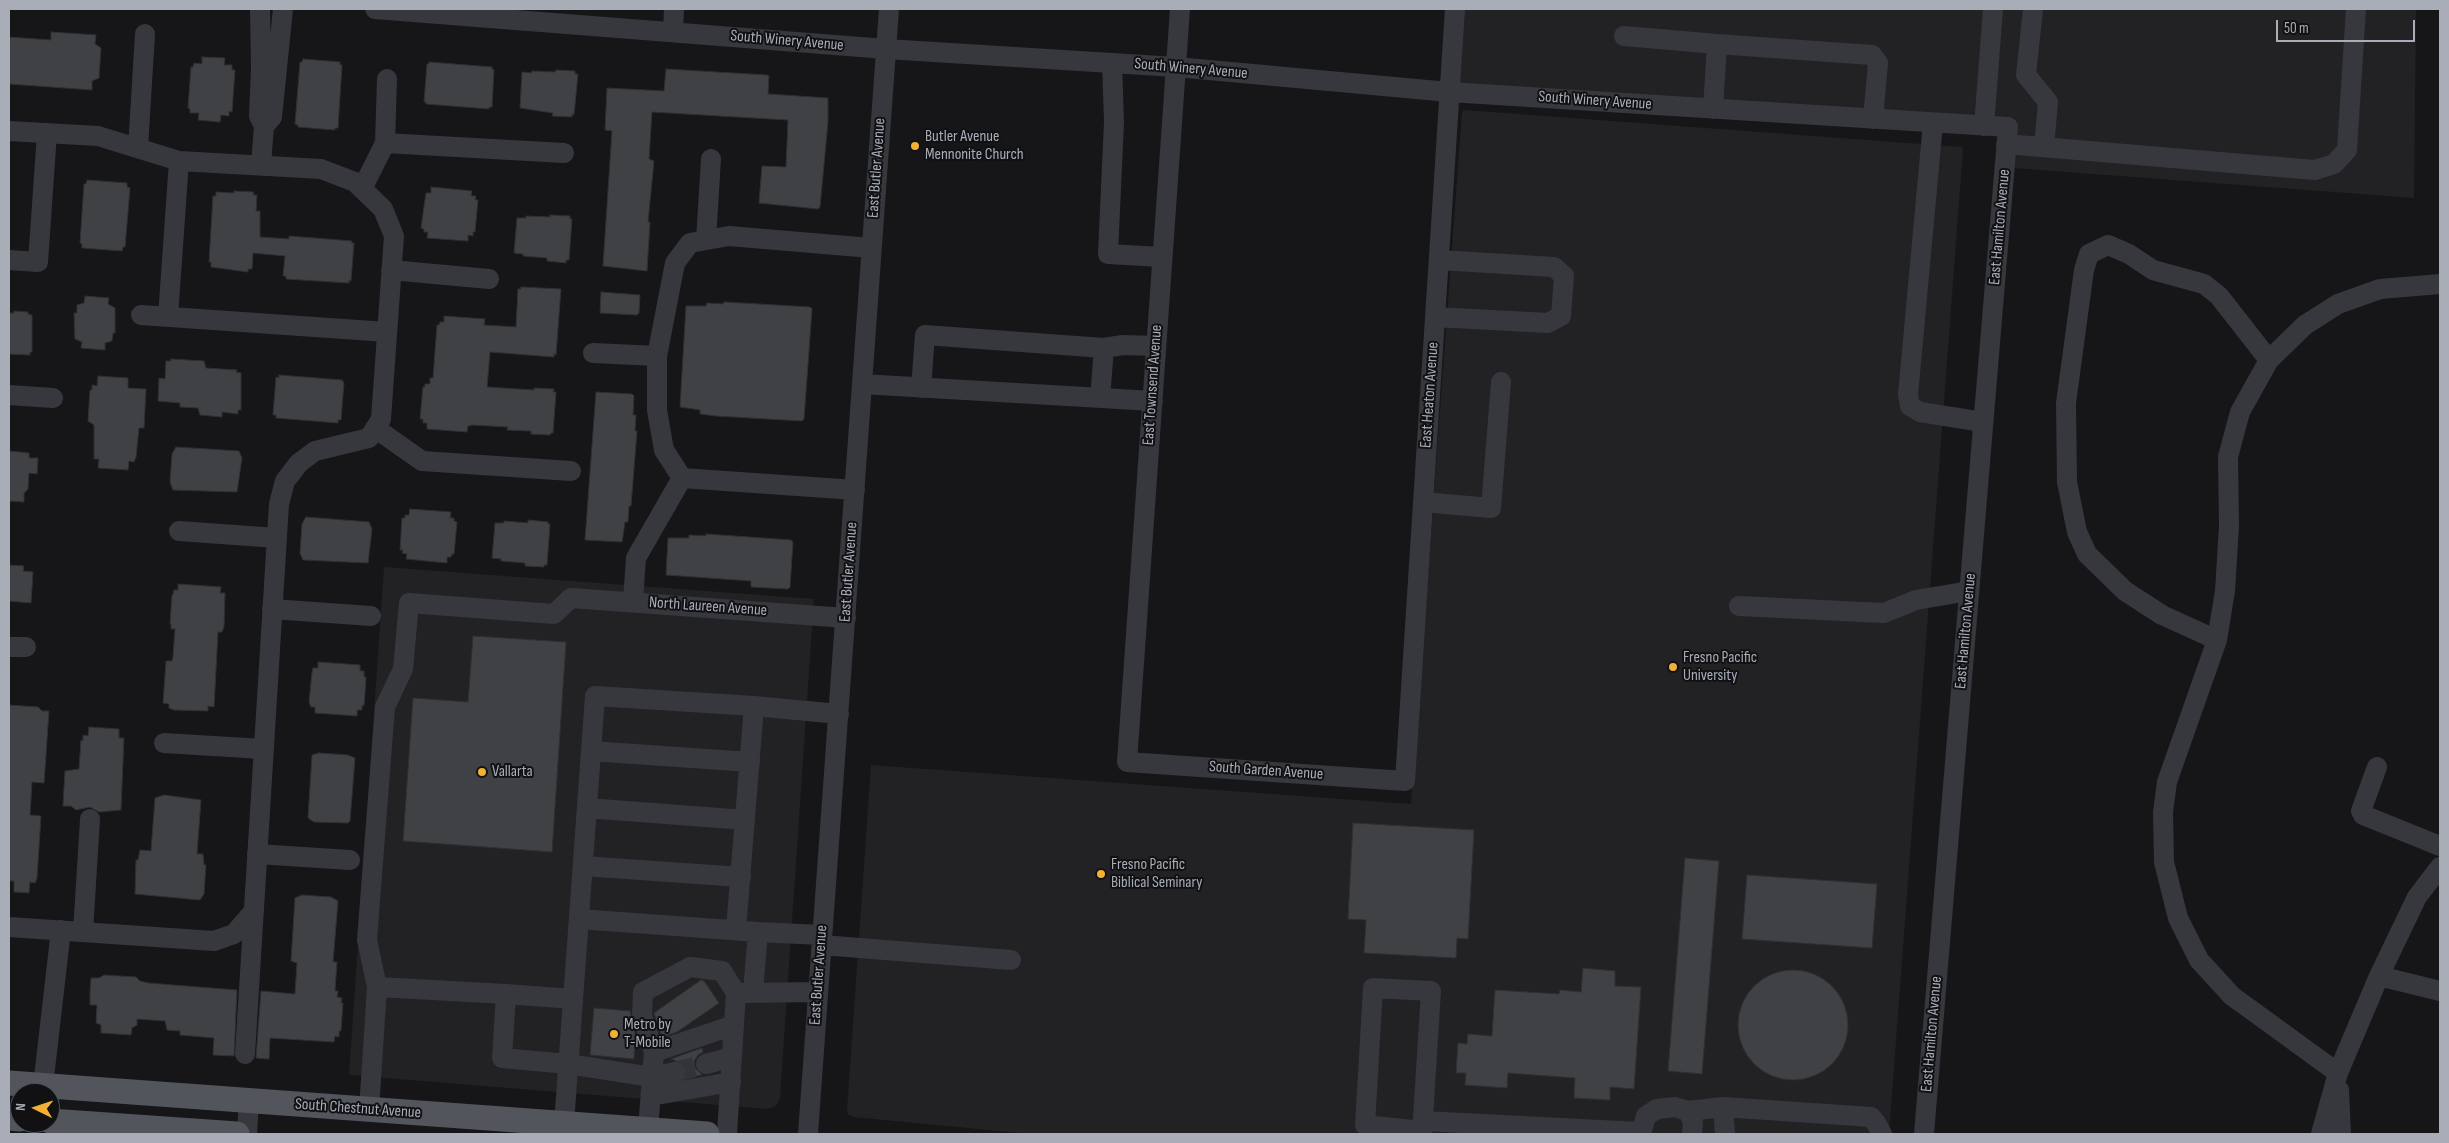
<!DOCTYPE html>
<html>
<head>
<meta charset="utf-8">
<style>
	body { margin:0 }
	#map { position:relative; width:2449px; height:1143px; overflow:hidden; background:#161618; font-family:"Sofia Sans Condensed",sans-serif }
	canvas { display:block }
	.frame { position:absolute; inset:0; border:10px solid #a8adb8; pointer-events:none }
	.north { position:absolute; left:10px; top:1083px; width:50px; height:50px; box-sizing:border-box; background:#111113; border:1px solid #4d4f55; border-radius:50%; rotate:274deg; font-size:14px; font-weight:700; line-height:20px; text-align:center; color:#a8adb8 }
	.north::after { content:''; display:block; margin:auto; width:18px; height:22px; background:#f2b134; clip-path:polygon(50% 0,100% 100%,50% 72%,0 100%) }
	.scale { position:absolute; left:2276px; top:20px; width:139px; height:22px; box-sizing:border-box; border:2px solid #a8adb8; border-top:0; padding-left:6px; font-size:15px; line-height:18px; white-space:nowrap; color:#a8adb8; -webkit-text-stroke:4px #111113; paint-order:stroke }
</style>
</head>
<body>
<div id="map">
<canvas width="2449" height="1143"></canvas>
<div class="frame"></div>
<div class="north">N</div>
<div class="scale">50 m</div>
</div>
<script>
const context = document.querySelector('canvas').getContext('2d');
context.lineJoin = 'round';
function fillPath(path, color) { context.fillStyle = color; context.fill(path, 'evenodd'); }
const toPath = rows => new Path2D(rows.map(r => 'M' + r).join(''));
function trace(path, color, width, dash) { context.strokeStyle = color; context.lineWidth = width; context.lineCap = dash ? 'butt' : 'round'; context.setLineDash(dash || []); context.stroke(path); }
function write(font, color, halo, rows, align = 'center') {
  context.font = font + ' "Sofia Sans Condensed",sans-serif'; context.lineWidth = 4; context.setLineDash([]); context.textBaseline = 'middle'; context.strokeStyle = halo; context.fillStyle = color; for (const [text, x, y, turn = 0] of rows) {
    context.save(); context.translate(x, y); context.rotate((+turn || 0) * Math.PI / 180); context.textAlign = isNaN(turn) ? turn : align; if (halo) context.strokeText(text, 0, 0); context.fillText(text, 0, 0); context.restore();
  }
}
fillPath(toPath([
	[1454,9,2416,9,2414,198,2013,168,2016,126,1448,83],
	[1464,110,1961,147,1963,149,1889,1134,1030,1134,853,1117,848,1114,847,1110,871,765,1411,804,1462,112],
	[384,567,814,599,780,1098,776,1106,767,1109,349,1075]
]), '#222225');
const building = toPath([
	[51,32,96,35,95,44,101,48,99,78,92,81,92,90,9,84,9,37,51,40,51,32],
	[202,57,225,58,224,65,232,65,232,70,235,70,232,112,229,111,229,116,221,115,220,122,198,120,199,113,190,113,190,109,188,108,191,67,193,67,194,63,202,64,202,57],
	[303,59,340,62,340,65,342,65,338,128,335,128,335,130,298,127,298,125,295,124,300,62,302,62,303,59],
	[429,62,492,67,492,69,494,70,492,107,489,107,489,109,426,104,426,102,424,102,427,64,429,64,429,62],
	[666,69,767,75,769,76,768,94,828,98,828,122,820,207,818,209,759,203,762,166,786,167,788,120,652,112,649,159,654,161,648,222,650,222,647,271,603,266,612,131,605,130,607,88,664,91,666,69],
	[556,70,575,71,575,74,578,74,574,115,572,114,572,117,552,116,553,113,520,108,522,72,531,73,532,71,555,72,556,70],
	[87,180,127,183,127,187,130,188,125,247,123,247,122,251,82,248,82,244,80,243,84,184,86,184,87,180],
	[431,187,472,191,471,196,476,196,475,200,478,200,475,232,473,232,473,236,468,235,468,241,427,238,428,232,424,232,424,229,421,228,426,193,431,193,431,187],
	[234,191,254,192,253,195,257,195,256,211,260,211,260,237,289,239,289,236,352,241,351,243,354,243,351,281,349,280,349,283,286,279,286,276,283,276,285,256,253,253,252,269,248,269,248,272,211,267,211,262,209,262,213,196,216,196,216,192,234,193,234,191],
	[550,215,570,216,570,219,572,219,569,260,566,260,566,263,547,261,547,258,523,256,523,254,514,253,517,218,526,218,526,216,550,217,550,215],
	[521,287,561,289,556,355,554,354,554,357,490,352,487,387,534,390,534,388,554,389,553,392,556,392,553,433,551,433,550,435,531,434,531,431,507,430,508,427,472,425,468,426,467,432,427,429,427,423,423,423,423,419,420,419,423,387,425,387,425,384,430,384,430,378,433,378,437,325,439,325,440,322,444,322,444,316,485,319,484,325,516,327,518,289,521,289,521,287],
	[601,292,640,295,639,313,637,315,600,313,601,292],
	[85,296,109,298,108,304,115,308,115,333,113,333,112,341,105,343,105,350,81,348,82,342,75,339,74,313,77,313,77,305,84,303,85,296],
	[724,302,810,307,812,309,804,419,802,421,716,416,700,414,700,410,680,407,686,306,706,306,707,303,723,304,724,302],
	[14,311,28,312,28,314,32,315,32,352,30,352,30,355,9,354,9,313,14,313,14,311],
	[171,359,204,361,206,368,237,370,236,372,241,373,241,410,238,410,238,414,222,412,222,417,200,415,198,408,180,407,180,403,158,401,159,378,165,379,166,361,171,361,171,359],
	[279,375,342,380,344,383,341,420,338,420,338,423,276,418,276,415,273,415,276,377,279,378,279,375],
	[98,376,128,378,128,388,146,389,144,428,139,428,136,457,134,462,129,461,128,470,98,468,99,459,94,459,94,425,88,421,90,390,92,390,92,385,97,386,98,376],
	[596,392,632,394,634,396,633,415,636,415,635,431,637,431,631,506,629,506,628,522,625,522,622,542,585,540,596,392],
	[176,447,239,451,242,458,237,492,173,490,170,482,172,454,176,447],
	[9,451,29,453,29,458,38,458,37,474,29,473,28,489,24,493,24,502,9,501,9,451],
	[410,509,451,512,450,518,454,518,454,521,457,522,454,554,452,554,451,557,447,557,447,563,406,559,407,554,402,553,403,550,400,550,402,518,405,518,405,515,409,515,410,509],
	[306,517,369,522,372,529,368,563,303,560,300,553,302,524,306,517],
	[528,520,548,522,548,524,550,524,547,565,544,565,544,567,525,566,525,563,501,561,501,559,492,558,495,523,504,523,504,521,528,523,528,520],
	[706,534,791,540,793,542,790,587,788,589,751,587,751,581,666,575,668,538,689,538,689,535,706,536,706,534],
	[9,565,24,566,23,571,33,572,31,603,9,601,9,565],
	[178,584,221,587,220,593,225,593,224,627,222,632,218,632,214,707,208,706,208,711,174,710,169,708,169,704,163,703,166,661,172,661,173,657,175,629,171,629,171,624,170,624,172,595,173,595,174,590,178,590,178,584],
	[473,636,566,642,552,852,403,841,413,698,468,702,473,636],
	[318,662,360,665,360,671,364,671,364,677,366,677,365,693,364,706,362,705,362,710,357,710,357,716,315,713,315,707,311,707,309,702,312,673,313,668,318,668,318,662],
	[9,705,38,707,42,711,49,711,44,783,32,782,30,815,41,816,37,878,35,883,30,882,29,893,14,892,14,881,9,881,9,705],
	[89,727,119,729,119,738,124,738,121,810,99,812,90,807,76,810,71,806,63,806,65,771,79,769,81,740,83,741,83,735,88,736,89,727],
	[319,753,348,755,355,758,350,821,348,823,314,822,308,818,312,755,319,753],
	[164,795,201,800,197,854,203,854,204,865,206,865,204,894,200,900,135,894,136,860,138,860,140,850,151,851,155,798,164,795],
	[1353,823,1474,830,1468,939,1457,938,1456,958,1364,953,1366,920,1348,919,1353,823],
	[1685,858,1719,861,1702,1074,1668,1071,1685,858],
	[1747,875,1877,884,1872,948,1742,939,1747,875],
	[302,895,331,897,338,901,333,962,337,962,335,991,338,991,337,997,342,998,341,1003,343,1003,341,1031,339,1031,339,1037,335,1036,334,1042,270,1038,269,1059,256,1058,261,991,295,994,297,963,291,961,295,898,302,895],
	[1583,968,1615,971,1615,986,1641,987,1634,1089,1610,1087,1610,1100,1574,1098,1575,1078,1508,1073,1507,1088,1465,1085,1466,1073,1456,1073,1458,1043,1467,1044,1468,1034,1492,1036,1495,990,1559,994,1560,990,1581,992,1583,968],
	'1738 1025a55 55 0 1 1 110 0a55 55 0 1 1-110 0Z',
	[104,975,136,977,140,981,148,983,237,990,234,1056,213,1055,214,1038,180,1035,180,1031,167,1030,165,1021,137,1019,137,1025,132,1028,131,1035,101,1033,101,1025,96,1023,97,1005,90,1005,90,992,91,978,99,978,104,975],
	[701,980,704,981,719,1003,677,1032,662,1037,654,1013,701,980],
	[594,1008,630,1011,635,1034,634,1059,590,1055,594,1008],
	[702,1048,703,1052,698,1055,694,1061,695,1068,702,1075,685,1078,687,1070,684,1064,671,1059,702,1048]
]);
fillPath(building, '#404145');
trace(building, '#303034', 1);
trace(toPath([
	[675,1072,706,1064]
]), '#333438', 20, [20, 10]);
trace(toPath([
	[260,9,261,68,259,116,264,126,272,117,283,9],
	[375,9,886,49,1176,67,1449,92,2008,127,1924,1134],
	[1180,9,1127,762,1405,781,1455,9],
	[2033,9,2026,75,2048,102,2044,147],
	[673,32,674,9],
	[1624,36,1717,44],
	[1112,63,1114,122,1108,254,1162,257],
	[1713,109,1717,44,1872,55,1878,63,1873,119],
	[1933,123,1908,395,1910,406,1920,412,1983,422],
	[1984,126,1993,9],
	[9,131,98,136,179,161,321,169,355,182,383,209,394,236,381,419,369,438,315,451,299,463,285,481,279,504,245,1054],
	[385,143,564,153],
	[2006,144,2315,170,2334,164,2347,150,2356,9],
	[138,148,145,34],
	[261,165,264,126],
	[362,189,385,143,387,79],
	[706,240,711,159],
	[9,260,38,262,47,133],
	[391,270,489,279],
	[141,315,387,332],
	[168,317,179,161],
	[1435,317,1548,323,1561,316,1564,276,1554,267,1439,260],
	[593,353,657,356],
	[862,384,1153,401],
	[921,388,925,335,1104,348,1123,345,1156,346],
	[9,395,53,398],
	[1100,398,1104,348],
	[375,428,422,461,571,471],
	[682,478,664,450,657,410,657,356,675,263,690,243,729,236,871,248],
	[1423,502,1491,508,1501,382],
	[179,531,277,538],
	[633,601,636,558,682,478,855,490],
	[1739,606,1884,613,1916,600,1969,591],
	[272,609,371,616],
	[2217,640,2162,615,2125,591,2087,554,2077,532,2067,482,2066,403,2084,270,2089,254,2108,245,2129,254,2153,270,2204,284,2219,296,2269,360],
	[9,647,26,647],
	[164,743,263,749],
	[591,751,750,762],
	[2377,767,2361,811,2363,815,2440,846],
	[587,808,745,820],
	[257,854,350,860],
	[583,866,741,877],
	[579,919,758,932],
	[9,927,214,941,234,934,253,912],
	[736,929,754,706],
	[83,932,90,819],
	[822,945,1011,960],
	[2379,976,2440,991],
	[377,987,367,940,385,707,403,669,409,603,554,614,571,598,846,618],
	[753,992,758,932,822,935],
	[740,993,818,992],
	[506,994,573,999],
	[654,1052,734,1025],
	[706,1064,732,1057],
	[675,1072,652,1077,654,1052,642,1016,643,992,690,967,722,971,736,993,727,1134],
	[2338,1073,2232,996,2199,960,2178,918,2164,862,2163,812,2167,782,2217,640,2225,591,2229,526,2228,457,2240,412,2269,360,2305,325,2338,304,2380,289,2440,284],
	[43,1086,61,930],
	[2339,1090,2341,1134],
	[651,1096,731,1082],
	[369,1110,377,987,506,994,502,1058,568,1064,652,1077,648,1130],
	[1688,1111,1723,1107],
	[1423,1121,1640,1132],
	[564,1124,595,696,754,706,839,714],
	[247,1134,249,1102],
	[808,1134,889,9],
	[1422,1134,1431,991,1373,988,1365,1125,1422,1131],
	[1641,1134,1646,1116,1657,1109,1675,1107,1688,1111,1693,1122,1692,1134],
	[1725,1134,1723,1107,1871,1117,1876,1123,1882,1134],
	[2321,1134,2338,1073,2379,976,2417,897,2440,867]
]), '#37383d', 20);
trace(toPath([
	[9,1083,707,1134],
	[9,1118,20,1119],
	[50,1121,237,1134]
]), '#53555c', 25);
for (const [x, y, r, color] of [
	[915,146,5,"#f2b134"],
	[1673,667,5,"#f2b134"],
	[482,772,5,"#f2b134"],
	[1101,874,5,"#f2b134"],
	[614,1034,5,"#f2b134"]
]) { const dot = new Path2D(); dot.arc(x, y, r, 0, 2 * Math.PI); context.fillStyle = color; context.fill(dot); trace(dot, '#111113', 2); }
write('16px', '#a8adb8', '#111113', [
	["South Winery Avenue",787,41,5],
	["South Winery Avenue",1191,69,5],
	["South Winery Avenue",1595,101,4],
	["East Butler Avenue",877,168,-86],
	["East Hamilton Avenue",2000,227,-85],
	["East Townsend Avenue",1153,385,-86],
	["East Heaton Avenue",1430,395,-86],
	["East Butler Avenue",849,572,-86],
	["North Laureen Avenue",708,607,4],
	["East Hamilton Avenue",1966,631,-85],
	["South Garden Avenue",1266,771,4],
	["East Butler Avenue",819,975,-86],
	["East Hamilton Avenue",1932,1034,-85],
	["South Chestnut Avenue",358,1109,4]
]);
write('16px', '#a8adb8', '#111113', [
	["Butler Avenue",925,137],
	["Mennonite Church",925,155],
	["Fresno Pacific",1683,658],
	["University",1683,676],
	["Vallarta",492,772],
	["Fresno Pacific",1111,865],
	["Biblical Seminary",1111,883],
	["Metro by",624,1025],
	["T-Mobile",624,1043]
], 'left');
</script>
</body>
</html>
